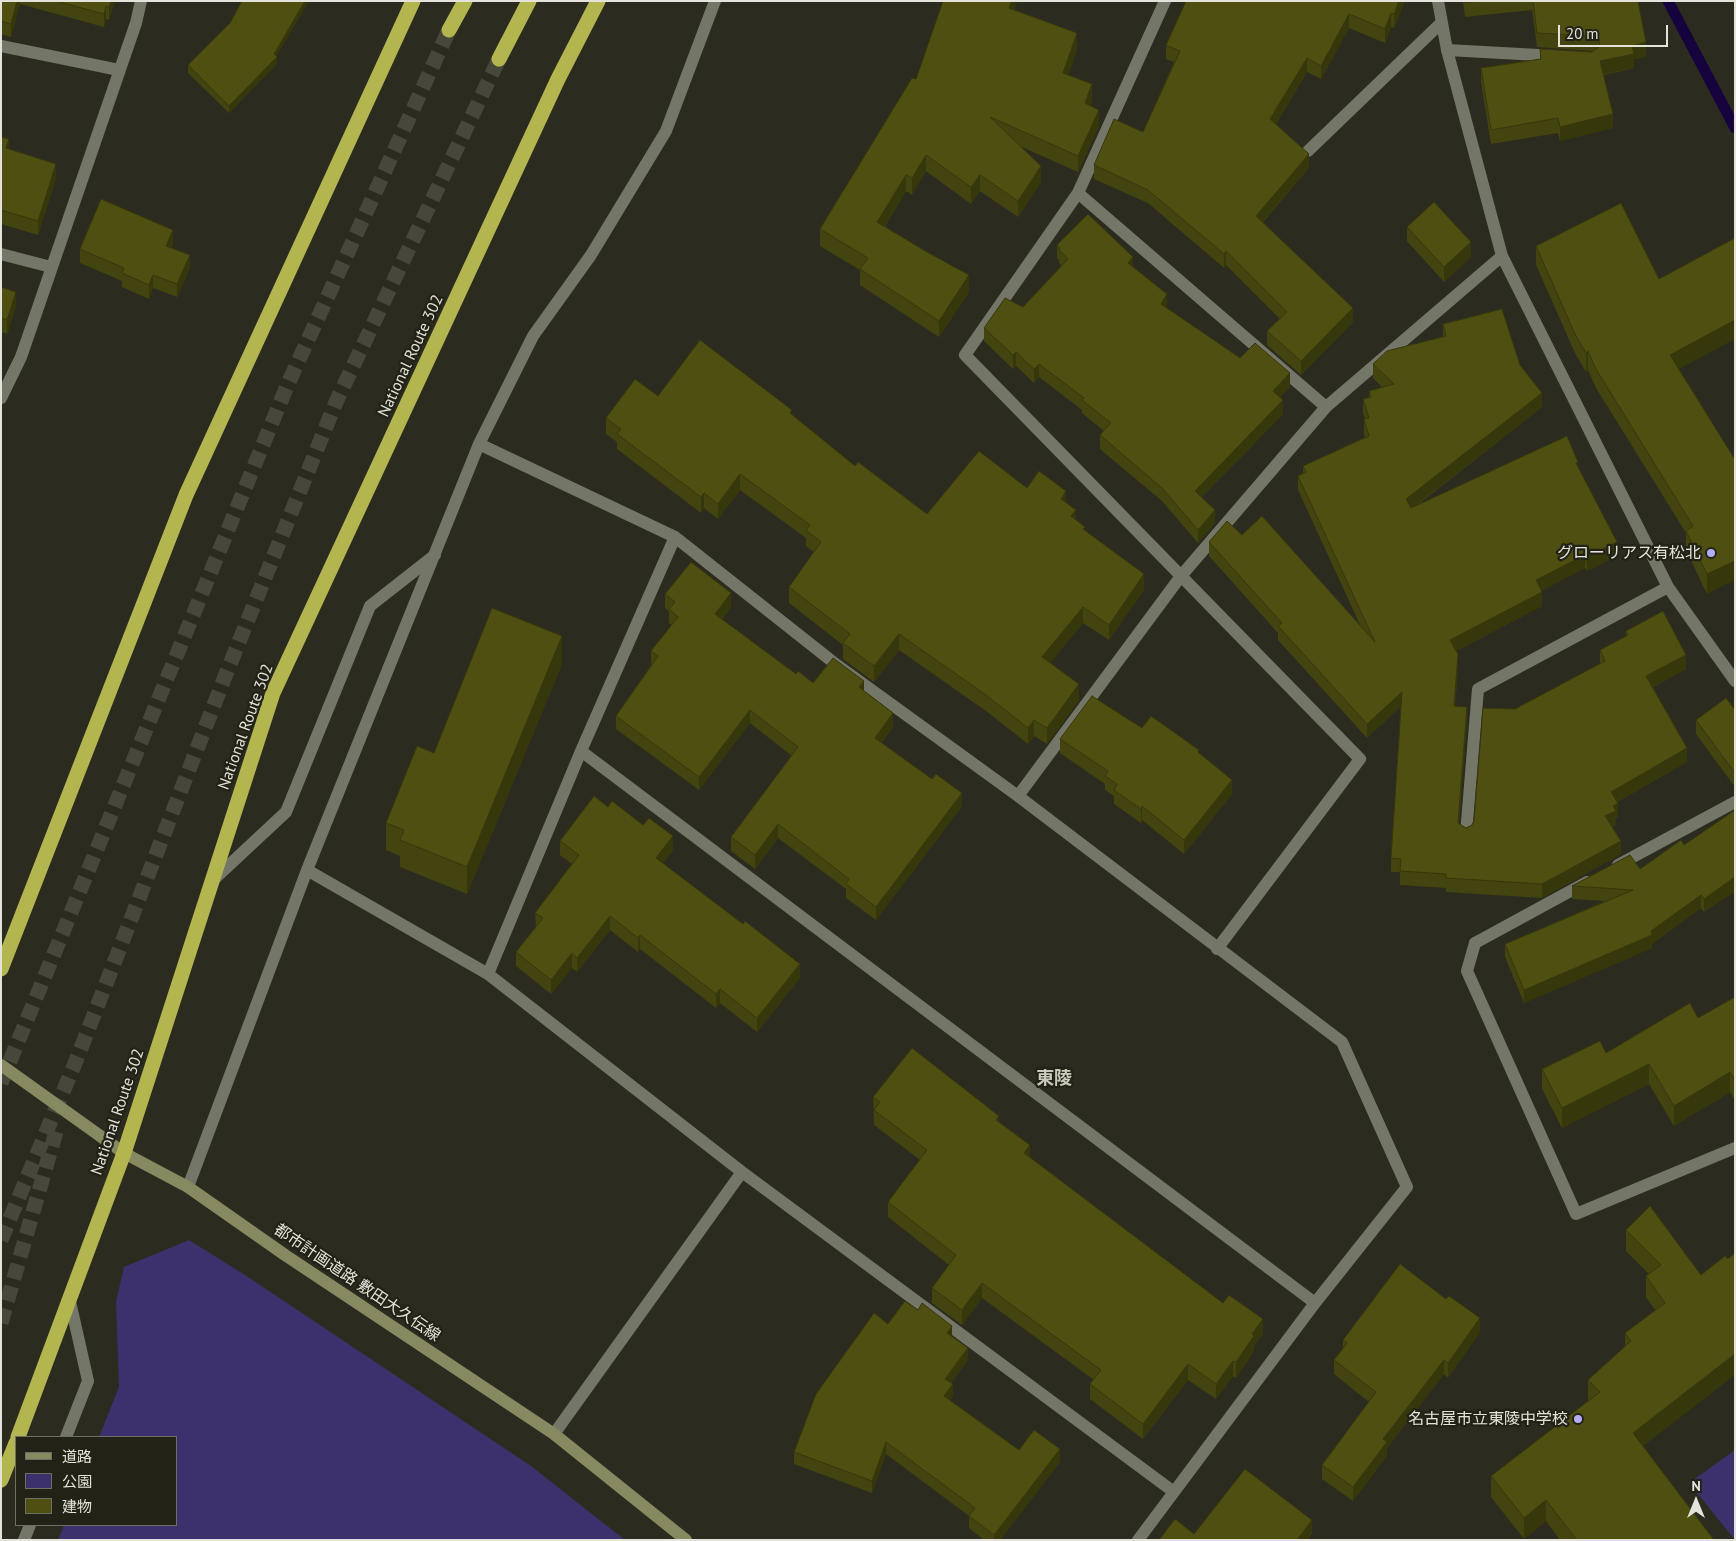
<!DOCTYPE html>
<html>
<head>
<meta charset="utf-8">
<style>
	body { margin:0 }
	#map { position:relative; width:1736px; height:1541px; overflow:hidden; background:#2b2c1f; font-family:"PT Sans","Noto Sans JP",sans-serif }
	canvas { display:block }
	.frame { position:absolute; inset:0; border:2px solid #e3e3db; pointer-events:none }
	.legend { position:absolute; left:15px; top:1436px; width:162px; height:90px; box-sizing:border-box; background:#222316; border:1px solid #6f7065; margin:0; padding:6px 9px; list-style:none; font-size:15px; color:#e3e3db }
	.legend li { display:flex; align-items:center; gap:10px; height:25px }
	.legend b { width:25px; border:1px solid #6f7065 }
	.north { position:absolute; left:1671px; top:1476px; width:50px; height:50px; -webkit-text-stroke:4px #222316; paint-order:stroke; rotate:0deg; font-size:14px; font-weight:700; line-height:20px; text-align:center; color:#e3e3db }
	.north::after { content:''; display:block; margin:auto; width:18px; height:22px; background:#e3e3db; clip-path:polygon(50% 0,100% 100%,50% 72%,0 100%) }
	.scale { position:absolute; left:1558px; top:25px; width:110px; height:22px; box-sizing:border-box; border:2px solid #e3e3db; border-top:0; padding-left:6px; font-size:15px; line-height:18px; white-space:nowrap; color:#e3e3db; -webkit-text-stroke:4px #222316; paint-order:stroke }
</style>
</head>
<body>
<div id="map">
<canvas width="1736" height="1541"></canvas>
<div class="frame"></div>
<ul class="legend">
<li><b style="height:6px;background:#878960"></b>道路</li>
<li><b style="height:14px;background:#3c316c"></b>公園</li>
<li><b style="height:14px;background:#4e4f11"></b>建物</li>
</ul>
<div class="north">N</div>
<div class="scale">20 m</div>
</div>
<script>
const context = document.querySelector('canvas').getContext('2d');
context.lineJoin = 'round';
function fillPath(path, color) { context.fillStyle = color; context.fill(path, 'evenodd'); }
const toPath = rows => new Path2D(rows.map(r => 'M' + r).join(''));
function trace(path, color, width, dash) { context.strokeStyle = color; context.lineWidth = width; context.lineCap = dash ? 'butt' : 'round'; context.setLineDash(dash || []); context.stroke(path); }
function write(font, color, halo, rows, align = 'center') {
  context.font = font + ' "PT Sans","Noto Sans JP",sans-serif'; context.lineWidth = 4.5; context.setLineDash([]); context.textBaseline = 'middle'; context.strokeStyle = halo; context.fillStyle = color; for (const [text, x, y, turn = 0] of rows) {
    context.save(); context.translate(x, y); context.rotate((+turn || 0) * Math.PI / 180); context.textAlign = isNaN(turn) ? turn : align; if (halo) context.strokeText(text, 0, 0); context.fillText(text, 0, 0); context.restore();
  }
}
fillPath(toPath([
	[189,1240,245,1275,531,1466,625,1540,58,1540,64,1525,176,1525,176,1437,99,1437,119,1387,116,1302,124,1267],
	[1735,1450,1735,1540,1689,1483]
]), '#3c316c');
trace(toPath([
	[1668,1,1735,128]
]), '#16033d', 11);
trace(toPath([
	[1,1083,287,386,449,30],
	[1,1240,78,1056,226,674,336,402,499,59],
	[1,1323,58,1125]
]), '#47473b', 15, [15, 8]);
trace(toPath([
	[1447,50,1557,56],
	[1308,151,1441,23],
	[1618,865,1735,802],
	[1475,943,1587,882]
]), '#747667', 12);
trace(toPath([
	[1165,1,1078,193,965,355,1360,759,1217,949],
	[1438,1,1447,50,1502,256,1668,587,1735,681],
	[1,46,119,70],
	[1078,193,1326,407],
	[1,254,51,267],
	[1,398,21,357,136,23,141,1],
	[581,751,1315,1303],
	[1018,796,1181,576,1326,407,1502,256],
	[1466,834,1478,689,1668,587],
	[307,870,488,974,742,1172,1174,1492,1315,1303,1407,1187,1342,1042,1018,796,833,662,675,537,479,444,533,336,591,255,666,131,715,1],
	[211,882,286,812,370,606,435,555],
	[1475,943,1467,971,1576,1214,1735,1148],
	[488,974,581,751,675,537],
	[188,1187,307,870,479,444],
	[554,1434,742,1172],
	[66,1437,88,1381,69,1297],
	[24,1540,30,1525],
	[1138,1540,1174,1492]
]), '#747667', 12);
trace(toPath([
	[1,1065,124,1153,188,1187,285,1255,554,1434,686,1540]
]), '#878960', 12);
trace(toPath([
	[449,30,465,1],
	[499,59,529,1],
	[1,969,186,495,413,1],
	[18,1437,124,1153,273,693,558,79,598,1],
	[1,1480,16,1443]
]), '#b3b64f', 15);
fillPath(toPath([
	[1,1,115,1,109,20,106,19,104,27,20,4,11,37,1,34],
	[242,1,309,1,276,56,277,64,229,113,188,73,188,65,230,23],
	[1017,1,1014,10,1077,50,1068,75,1092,100,1090,106,1099,126,1078,172,1022,147,1041,182,1018,217,980,191,971,204,926,171,912,195,906,191,885,226,969,292,939,337,860,285,860,270,820,246,820,229,916,79],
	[1405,1,1394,28,1391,27,1385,43,1349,28,1321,79,1307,72,1276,124,1309,168,1263,222,1353,322,1301,375,1267,345,1267,331,1280,319,1226,265,1224,268,1148,203,1094,179,1094,165,1143,132,1174,62,1166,59,1166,45],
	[1463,1,1638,1,1646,57,1634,59,1634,68,1604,75,1613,128,1560,141,1558,133,1491,144,1481,82,1481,68,1540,59,1540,49,1592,52,1594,51,1537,47,1532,10,1465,17],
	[1,137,9,149,56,178,38,235,1,224],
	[1407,227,1471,257,1444,282,1407,241],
	[173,244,171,248,190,268,177,297,153,288,149,299,122,287,122,281,80,263,80,249],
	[1057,245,1133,268,1167,307,1167,308,1240,358,1290,387,1280,397,1283,414,1202,497,1215,523,1198,543,1162,501,1100,449,1100,435,1104,431,1082,413,1082,410,1039,377,1034,383,1016,366,1013,369,984,341,984,328,1023,307,1062,266,1059,263,1059,260,1057,258],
	[1536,246,1679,369,1734,458,1707,594,1686,550,1686,533,1596,388,1588,370,1586,372,1575,353,1536,265],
	[1,287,16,306,7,334,2,332],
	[1443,324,1520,365,1542,407,1415,507,1578,467,1617,556,1587,571,1585,568,1541,591,1542,606,1456,651,1458,668,1455,706,1467,720,1459,824,1466,828,1472,825,1515,709,1600,664,1600,650,1626,636,1626,631,1686,669,1653,687,1687,762,1617,802,1618,817,1616,818,1616,824,1612,827,1621,854,1542,898,1446,892,1446,888,1400,885,1400,872,1391,872,1391,858,1401,706,1367,738,1278,640,1278,633,1209,556,1209,542,1242,535,1361,627,1298,490,1298,476,1303,474,1303,466,1365,437,1364,433,1364,419,1365,419,1363,413,1363,399,1369,398,1369,391,1382,387,1373,378,1373,364,1443,337],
	[658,396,792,416,855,466,927,514,1027,488,1066,503,1076,520,1085,530,1144,590,1109,640,1083,623,1050,663,1079,700,1047,744,1034,736,1028,744,986,711,899,650,874,682,843,659,843,645,789,603,789,587,814,552,806,546,806,538,740,490,718,519,704,508,701,513,617,449,617,442,606,434,606,418],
	[665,594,731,607,722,619,796,674,813,683,864,691,893,727,881,743,962,806,876,920,846,898,846,889,778,838,755,869,731,851,731,837,792,756,750,723,699,790,616,729,616,716,652,665,651,664,651,651,672,625,669,623,669,611,665,608],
	[562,664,467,894,400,867,400,856,386,850,386,823,434,753],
	[1735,710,1735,787,1696,734,1696,720],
	[1142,728,1199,754,1232,794,1184,854,1142,820,1141,823,1114,804,1114,796,1105,790,1105,784,1060,753,1060,739],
	[1735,810,1735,891,1704,912,1701,908,1652,944,1652,948,1524,1003,1505,957,1505,944,1605,901,1572,899,1572,886,1640,869,1684,845],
	[560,841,673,850,663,863,800,978,757,1032,720,1003,716,1008,640,949,638,952,610,930,577,972,572,968,551,994,516,966,516,952,536,927,535,913,572,864,560,855],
	[1735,997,1735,1101,1730,1092,1674,1126,1649,1084,1562,1128,1542,1089,1542,1069,1606,1053,1698,1018],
	[873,1097,999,1123,1030,1157,1263,1334,1254,1346,1254,1351,1236,1378,1233,1376,1216,1399,1188,1380,1143,1439,1090,1399,1090,1384,1094,1380,982,1298,962,1325,932,1303,932,1288,949,1265,888,1217,888,1202,920,1160,874,1125],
	[1626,1230,1701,1275,1643,1446,1714,1540,1560,1540,1546,1521,1524,1539,1491,1497,1491,1476,1588,1401,1588,1380,1625,1347,1625,1333,1656,1311,1646,1297,1646,1276,1649,1274,1626,1251],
	[888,1324,952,1337,968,1360,951,1383,953,1396,950,1400,1019,1450,1060,1462,1000,1540,984,1540,969,1528,969,1516,886,1454,872,1493,794,1464,794,1452],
	[1480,1332,1448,1378,1444,1374,1387,1448,1387,1456,1353,1501,1322,1479,1322,1465,1369,1402,1334,1374,1334,1360,1343,1349,1343,1340]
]), '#43440f');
fillPath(toPath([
	[17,1,20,1,20,4,11,37,11,24],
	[111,1,115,1,109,20,109,7],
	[305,1,309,1,274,60,277,57,277,64,229,113,229,106,274,54],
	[1012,1,1017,1,1009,25,1009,8],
	[1399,1,1405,1,1394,28,1394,14],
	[106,6,106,19,104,27,104,14],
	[1391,13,1391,27,1385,43,1385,29],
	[1349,14,1349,28,1321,79,1321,66],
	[1077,33,1077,50,1063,90,1063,73],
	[1646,42,1646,57,1634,59,1634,68,1600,75,1600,61,1632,46],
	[1307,58,1307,72,1270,133,1270,119],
	[1092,84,1092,100,1085,120,1085,103],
	[1099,110,1099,126,1078,172,1078,156],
	[1613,114,1613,128,1560,141,1560,127],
	[9,139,9,153,6,148],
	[1309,154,1309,168,1256,229,1256,216],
	[926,155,926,171,912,195,912,178],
	[56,164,56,178,38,235,38,221],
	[1041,166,1041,182,1018,217,1018,201],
	[906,175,906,191,877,238,877,222],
	[980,175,980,191,971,204,971,187],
	[173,230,173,244,166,259,166,246],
	[1471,242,1471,257,1444,282,1444,267],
	[1226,251,1226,265,1224,268,1224,254],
	[190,255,190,268,177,297,177,284],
	[1133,257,1133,271,1128,263],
	[153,275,153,288,149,299,149,285],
	[969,275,969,292,939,337,939,321],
	[16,292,16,306,7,334,7,320],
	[1167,294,1167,307,1161,317,1161,304],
	[1353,308,1353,322,1301,375,1301,361],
	[2,318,2,332,1,335,1,321],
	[1735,320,1735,339,1670,374,1670,355],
	[1588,351,1588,370,1586,372,1586,353],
	[1016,352,1016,366,1013,369,1013,355],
	[1039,364,1039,377,1034,383,1034,369],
	[1290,373,1290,387,1273,404,1273,391],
	[1542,393,1542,407,1406,513,1406,499],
	[1283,400,1283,414,1195,504,1195,491],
	[740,474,740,490,718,519,718,504],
	[1066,491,1066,507,1061,499],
	[704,493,704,508,701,513,701,497],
	[1076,510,1076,526,1071,516],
	[1215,510,1215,523,1198,543,1198,530],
	[1617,542,1617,556,1587,571,1587,557],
	[1585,555,1585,568,1536,594,1536,580],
	[1735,561,1735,580,1707,594,1707,574],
	[1144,574,1144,590,1109,640,1109,625],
	[1542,592,1542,606,1450,654,1450,640],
	[731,593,731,607,715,627,715,614],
	[1083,607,1083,623,1042,673,1042,657],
	[899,634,899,650,874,682,874,666],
	[562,636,562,664,467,894,467,867],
	[1458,654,1458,668,1454,720,1454,706],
	[1686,655,1686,669,1646,690,1646,676],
	[864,681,864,694,859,687],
	[1079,684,1079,700,1047,744,1047,728],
	[1402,692,1402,705,1367,738,1367,724],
	[1467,707,1467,720,1458,837,1458,823],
	[750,710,750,723,699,790,699,777],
	[893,713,893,727,875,752,875,738],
	[1034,720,1034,736,1028,744,1028,728],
	[1687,748,1687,762,1611,805,1611,792],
	[1232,780,1232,794,1184,854,1184,840],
	[962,793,962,806,876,920,876,907],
	[1618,803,1618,817,1616,818,1616,824,1605,830,1605,816,1613,806],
	[1142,806,1142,820,1141,823,1141,809],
	[778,824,778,838,755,869,755,855],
	[673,836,673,850,656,872,656,858],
	[1621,841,1621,854,1542,898,1542,884],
	[1735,877,1735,891,1704,912,1704,899],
	[1701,895,1701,908,1652,944,1652,948,1524,1003,1524,990,1651,931],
	[610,916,610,930,577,972,577,958],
	[640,935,640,949,638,952,638,938],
	[572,953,572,968,551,994,551,980],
	[800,964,800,978,757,1032,757,1018],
	[720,989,720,1003,716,1008,716,994],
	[1649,1064,1649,1084,1562,1128,1562,1108],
	[1730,1072,1730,1092,1674,1126,1674,1106],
	[999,1116,999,1131,996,1120],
	[1030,1145,1030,1160,1024,1153],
	[982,1283,982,1298,962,1325,962,1310],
	[1480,1318,1480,1332,1448,1378,1448,1363],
	[1263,1319,1263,1334,1254,1346,1254,1351,1236,1378,1236,1362,1252,1334],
	[952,1326,952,1338,947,1333],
	[968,1348,968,1360,945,1391,945,1379],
	[1735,1354,1735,1375,1633,1454,1633,1433],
	[1444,1360,1444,1374,1387,1448,1387,1456,1353,1501,1353,1487,1383,1439],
	[1233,1361,1233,1376,1216,1399,1216,1384],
	[1188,1364,1188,1380,1143,1439,1143,1424],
	[953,1384,953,1396,944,1408,944,1396],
	[886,1442,886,1454,872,1493,872,1481],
	[1060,1449,1060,1462,1000,1540,994,1540,994,1535],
	[1546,1500,1546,1521,1524,1539,1524,1518],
	[1312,1520,1312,1534,1308,1540,1297,1540]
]), '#37370c');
const building = toPath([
	[1,1,17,1,11,24,1,21,1,1],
	[56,1,111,1,109,7,106,6,104,14,56,1],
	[242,1,305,1,274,54,277,57,229,106,188,65,230,23,242,1],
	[943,1,1012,1,1009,8,1077,33,1063,73,1092,84,1085,103,1099,110,1078,156,990,117,1041,166,1018,201,980,175,971,187,926,155,912,178,906,175,877,222,927,252,969,275,939,321,860,269,868,258,820,229,912,78,916,79,943,1],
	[1186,1,1399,1,1394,14,1391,13,1385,29,1349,14,1321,66,1307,58,1270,119,1309,154,1256,216,1353,308,1301,361,1267,331,1287,312,1226,251,1224,254,1148,190,1094,165,1114,119,1143,132,1180,51,1166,45,1186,1],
	[1465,1,1480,1,1465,3,1465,1],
	[1533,1,1638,1,1646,42,1632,46,1634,54,1600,61,1613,114,1560,127,1558,118,1491,130,1481,68,1541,59,1540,49,1592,52,1598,48,1600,44,1597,37,1592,36,1537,33,1533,1],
	[1,137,9,139,6,148,56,164,38,221,1,210,1,137],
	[101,199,173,230,166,246,190,255,177,284,153,275,149,285,122,273,124,268,80,249,101,199],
	[1434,202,1471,242,1444,267,1407,227,1434,202],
	[1621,203,1659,279,1735,238,1735,320,1670,355,1734,458,1735,458,1735,561,1707,574,1686,531,1693,526,1596,369,1588,351,1586,353,1575,334,1536,246,1621,203],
	[1088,214,1133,257,1128,263,1167,294,1161,304,1240,358,1255,343,1290,373,1273,391,1283,400,1195,491,1215,510,1198,530,1162,488,1100,435,1111,423,1082,400,1084,398,1039,364,1034,369,1016,352,1013,355,984,328,1005,298,1023,307,1068,259,1059,250,1060,248,1057,245,1088,214],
	[1,287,16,292,7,320,2,318,1,321,1,287],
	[1502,309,1520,365,1542,393,1406,499,1411,508,1567,436,1578,462,1576,463,1617,542,1587,557,1585,555,1536,580,1542,592,1450,640,1458,654,1454,706,1467,707,1458,823,1466,828,1472,825,1474,821,1483,708,1515,709,1605,661,1600,650,1628,635,1626,631,1663,611,1686,655,1646,676,1687,748,1611,792,1618,803,1613,806,1616,811,1605,816,1621,841,1542,884,1446,878,1446,874,1400,871,1401,859,1391,858,1402,692,1367,724,1278,626,1282,623,1209,542,1227,521,1242,535,1262,516,1375,642,1298,476,1306,472,1303,466,1369,436,1364,419,1369,418,1363,399,1371,397,1369,391,1394,384,1373,364,1387,351,1446,336,1443,324,1502,309],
	[700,340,792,410,790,413,855,466,858,462,927,514,979,451,1027,488,1039,471,1066,491,1061,499,1076,510,1071,516,1085,527,1083,529,1144,574,1109,625,1083,607,1042,657,1079,684,1047,728,1034,720,1028,728,986,695,899,634,874,666,843,643,850,634,789,587,821,542,806,530,810,525,740,474,718,504,704,493,701,497,617,434,621,429,606,418,635,379,658,396,700,340],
	[691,562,731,593,715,614,796,674,798,671,813,683,833,658,864,681,859,687,893,713,875,738,932,779,936,774,962,793,876,907,846,884,849,879,778,824,755,855,731,837,798,747,750,710,699,777,616,716,658,656,651,651,678,617,669,609,675,602,665,594,691,562],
	[492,608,562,636,467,867,400,840,404,830,386,823,417,746,434,753,492,608],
	[1092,696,1142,728,1151,716,1199,750,1198,752,1232,780,1184,840,1142,806,1141,809,1114,790,1117,784,1105,776,1108,771,1060,739,1092,696],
	[1726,698,1735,710,1735,773,1696,720,1726,698],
	[594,796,608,807,612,801,643,825,649,818,673,836,656,858,743,924,745,921,800,964,757,1018,720,989,716,994,640,935,638,938,610,916,577,958,572,953,551,980,516,952,543,918,535,913,579,855,560,841,594,796],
	[1735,810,1735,877,1704,899,1701,895,1651,931,1652,935,1524,990,1505,944,1633,890,1572,886,1630,855,1640,869,1681,840,1684,845,1735,810],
	[1735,997,1735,1080,1730,1072,1674,1106,1649,1064,1562,1108,1542,1069,1600,1041,1606,1053,1690,1003,1698,1018,1735,997],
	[912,1048,999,1116,996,1120,1030,1145,1024,1153,1223,1303,1229,1295,1263,1319,1252,1334,1254,1336,1236,1362,1233,1361,1216,1384,1188,1364,1143,1424,1090,1384,1101,1370,982,1283,962,1310,932,1288,956,1255,888,1202,927,1150,874,1110,880,1102,873,1097,912,1048],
	[1650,1206,1701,1275,1725,1256,1728,1259,1735,1253,1735,1354,1633,1433,1714,1540,1577,1540,1546,1500,1524,1518,1491,1476,1600,1392,1588,1380,1631,1341,1625,1333,1665,1303,1646,1276,1661,1265,1626,1230,1650,1206],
	[1400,1264,1446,1299,1449,1296,1480,1318,1448,1363,1444,1360,1383,1439,1387,1442,1353,1487,1322,1465,1376,1392,1334,1360,1347,1343,1343,1340,1400,1264],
	[905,1301,918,1310,922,1303,952,1326,947,1333,968,1348,945,1379,953,1384,944,1396,1019,1450,1034,1430,1060,1449,994,1535,969,1516,975,1508,886,1442,872,1481,794,1452,816,1394,874,1313,888,1324,905,1301],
	[1245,1469,1312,1520,1297,1540,1159,1540,1175,1519,1194,1534,1245,1469]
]);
fillPath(building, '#4e4f11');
trace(building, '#37370c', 1);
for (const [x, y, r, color] of [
	[1711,553,5,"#b5acf8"],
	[1578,1419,5,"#b5acf8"]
]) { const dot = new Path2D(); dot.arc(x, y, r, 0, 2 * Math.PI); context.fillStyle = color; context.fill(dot); trace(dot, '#222316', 2); }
write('16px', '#e3e3db', '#222316', [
	["National Route 302",411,356,-65],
	["National Route 302",246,727,-70],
	["National Route 302",118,1112,-71],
	["都市計画道路 敷田大久伝線",357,1283,34]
]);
write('16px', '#e3e3db', '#222316', [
	["グローリアス有松北",1701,553],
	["名古屋市立東陵中学校",1568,1419]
], 'right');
write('bold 18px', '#c9cab9', '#222316', [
	["東陵",1054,1079]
]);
</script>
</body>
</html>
